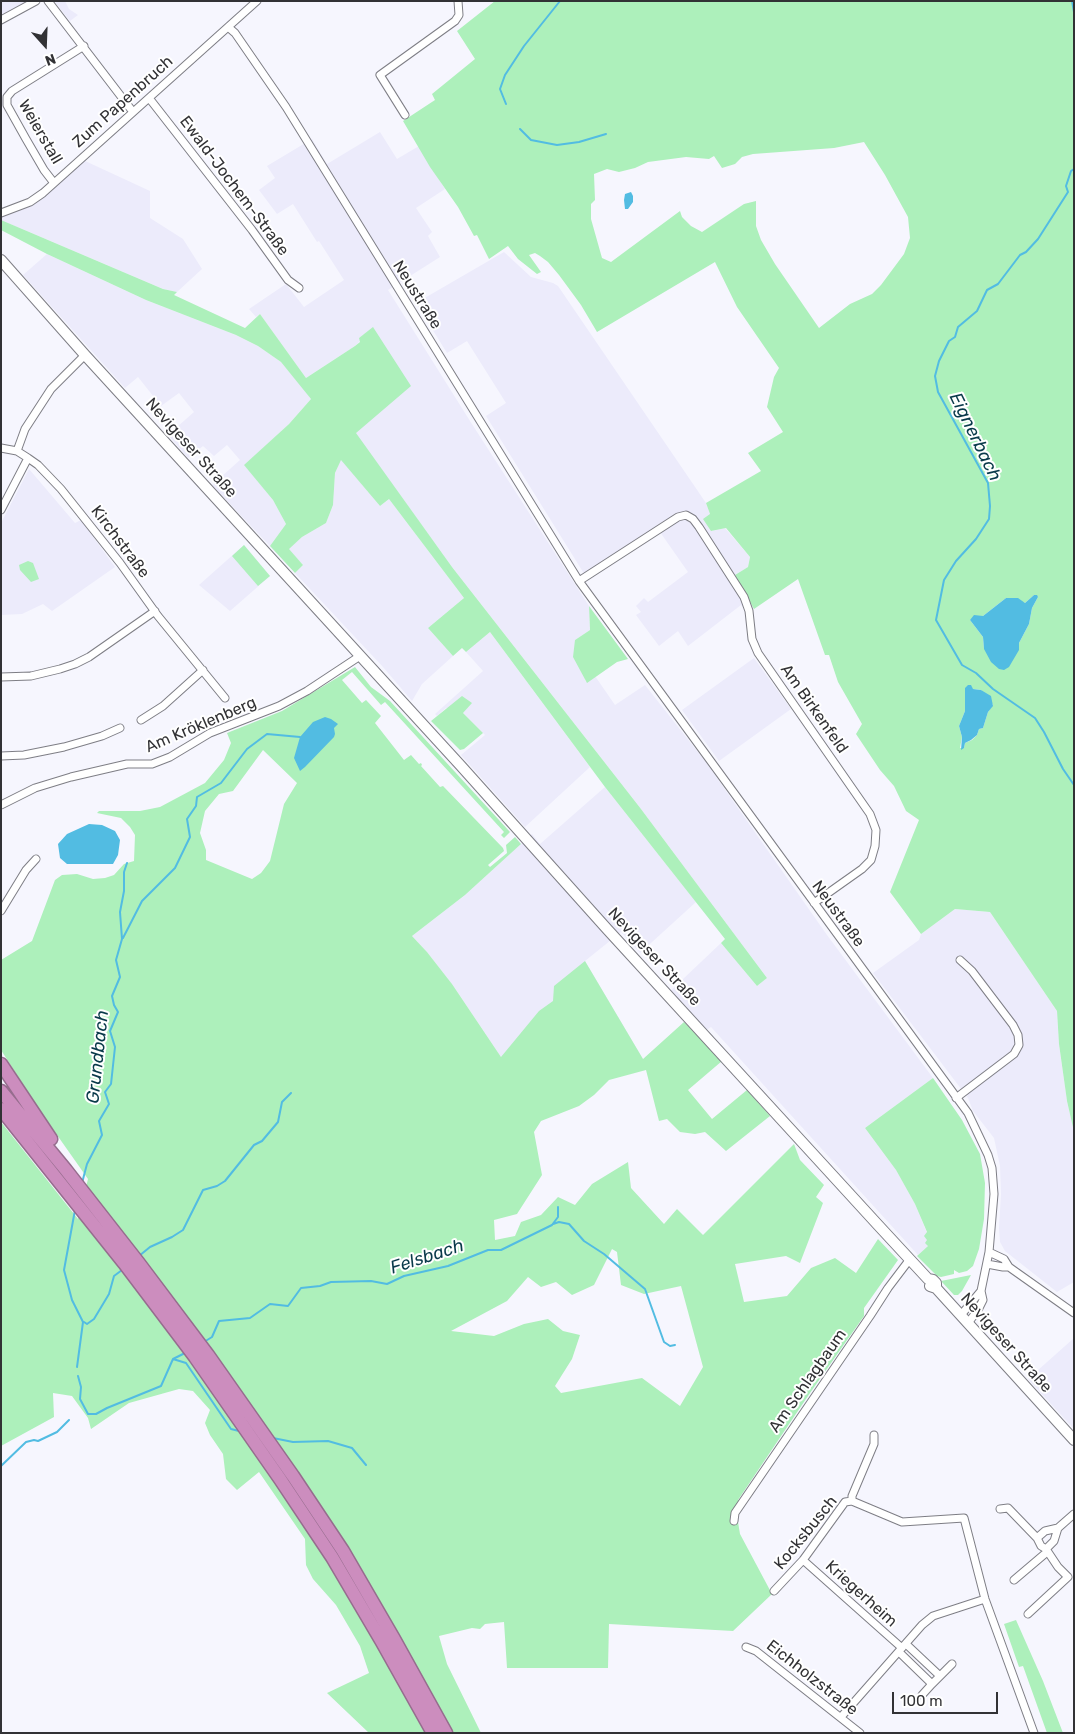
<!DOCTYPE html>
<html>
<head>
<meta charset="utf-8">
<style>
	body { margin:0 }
	#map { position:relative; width:1075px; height:1734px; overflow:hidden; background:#f6f6fe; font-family:Rubik,sans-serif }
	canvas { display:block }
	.frame { position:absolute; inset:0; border:2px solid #323235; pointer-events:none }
	.north { position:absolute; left:20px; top:20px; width:50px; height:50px; -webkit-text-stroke:4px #fff; paint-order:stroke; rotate:160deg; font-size:14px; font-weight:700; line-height:20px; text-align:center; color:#323235 }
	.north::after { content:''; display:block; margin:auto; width:18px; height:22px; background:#323235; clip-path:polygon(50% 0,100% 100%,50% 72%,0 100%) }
	.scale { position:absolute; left:892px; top:1692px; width:106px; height:22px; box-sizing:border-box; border:2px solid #323235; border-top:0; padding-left:6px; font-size:15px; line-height:18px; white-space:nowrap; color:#323235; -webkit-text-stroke:4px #fff; paint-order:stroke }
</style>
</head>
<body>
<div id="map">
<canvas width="1075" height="1734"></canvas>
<div class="frame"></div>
<div class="north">N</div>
<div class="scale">100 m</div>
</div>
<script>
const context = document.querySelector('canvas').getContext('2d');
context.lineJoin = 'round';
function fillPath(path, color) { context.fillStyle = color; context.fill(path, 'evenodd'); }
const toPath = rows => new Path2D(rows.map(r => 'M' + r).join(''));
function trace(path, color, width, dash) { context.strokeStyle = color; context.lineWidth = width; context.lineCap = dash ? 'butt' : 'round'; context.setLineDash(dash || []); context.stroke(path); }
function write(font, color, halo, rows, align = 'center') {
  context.font = font + ' Rubik,sans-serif'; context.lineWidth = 4; context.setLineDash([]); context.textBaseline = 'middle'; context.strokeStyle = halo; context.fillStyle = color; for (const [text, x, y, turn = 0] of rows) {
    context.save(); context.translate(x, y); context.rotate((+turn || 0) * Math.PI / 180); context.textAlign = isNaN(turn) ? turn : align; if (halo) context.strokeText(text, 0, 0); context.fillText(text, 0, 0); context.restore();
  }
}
fillPath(toPath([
	[1,1,42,1,1,24],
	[54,1,65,1,69,9,78,15,70,21],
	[380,132,397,159,419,146,445,189,416,208,432,232,428,236,440,257,388,290,470,421,589,606,590,630,575,640,586,682,595,676,615,705,645,685,705,761,827,935,933,1078,865,1128,896,1170,915,1204,927,1233,928,1246,918,1255,711,1027,698,1036,663,998,721,943,757,986,767,978,641,809,452,567,355,433,374,328,359,338,360,341,355,346,306,378,260,314,256,317,249,309,286,284,304,307,344,280,319,241,317,242,293,204,277,214,259,190,275,178,267,166,312,139,327,164],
	[83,160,150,191,150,218,183,239,202,269,177,292,163,289,1,220,1,217],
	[504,252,531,277,553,283,558,286,706,503,710,514,712,531,725,528,750,557,748,567,735,575,754,609,747,613,741,605,688,646,678,631,659,646,636,615,641,612,636,606,644,598,648,602,688,572,660,532,588,580,486,416,506,403,467,341,447,353,416,303],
	[47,254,146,300,236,335,258,346,281,362,305,390,311,399,289,424,245,465,273,500,286,524,270,546,212,485,240,460,227,445,214,456,203,446,188,458,168,435,194,412,179,393,161,406,138,377,125,388,23,275],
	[341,459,380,506,389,499,464,598,428,628,453,656,422,684,412,701,383,667,295,573,303,565,288,549,302,537,326,523,333,505,335,473],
	[29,469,75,523,81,520,115,567,52,611,43,604,22,614,1,615,1,523],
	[244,545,270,576,230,611,199,585],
	[490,632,590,767,525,827,461,755,485,735,463,713,471,703,448,709,446,708,437,716,435,714,483,671,466,652],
	[754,658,791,709,719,761,682,710],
	[605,787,696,902,640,953,621,932,585,961,643,1059,501,1057,452,984,427,952,412,936,465,895,532,834,540,844],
	[955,909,990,912,1057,1011,1059,1044,1067,1101,1074,1132,1074,1282,1057,1292,1005,1251,1000,1242,999,1228,1001,1194,1000,1166,994,1138,973,1111,968,1098,873,973,919,940,921,934],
	[1074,1338,1074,1429,1028,1379]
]), '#ecebfb');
fillPath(toPath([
	[495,1,1074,1,1074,1132,1067,1101,1059,1044,1057,1011,990,912,955,909,921,934,890,892,919,820,906,811,894,786,880,770,856,734,862,724,838,682,829,655,825,655,798,579,754,609,735,575,748,567,750,557,726,528,711,531,703,519,710,514,706,503,761,471,748,453,783,432,767,407,774,377,779,368,737,307,715,262,597,332,581,305,559,275,548,262,540,256,535,253,529,255,541,272,537,274,518,259,508,246,489,259,477,235,474,236,458,207,430,167,403,121,435,100,432,94,475,59,457,31],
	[864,142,885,175,908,217,910,238,904,254,881,285,872,294,850,304,819,328,775,264,761,240,756,226,756,201,744,204,702,232,691,226,682,217,680,211,611,262,602,258,591,219,591,204,595,200,594,174,607,169,619,172,635,168,648,162,686,157,709,159,714,156,722,168,735,164,742,157,753,154,834,148],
	[1034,595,1038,597,1032,608,1029,624,1019,643,1019,650,984,649,983,637,970,620,983,616,1006,598,1025,603],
	[965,688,981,690,993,705,988,712,983,728,979,729,977,735,972,740,965,743,964,748,960,748,962,737,959,726,965,711],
	[1,220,163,289,177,292,174,295,245,328,260,314,306,378,355,346,360,342,359,338,373,327,411,386,356,433,452,567,641,809,767,978,757,986,721,943,725,939,605,787,490,632,466,652,462,648,453,656,428,628,464,598,389,499,380,506,341,460,335,473,333,505,326,523,302,537,289,549,303,565,295,573,270,546,286,524,273,500,244,465,289,424,311,399,281,362,258,346,236,335,146,300,47,254,1,230],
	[244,545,270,576,258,586,232,556],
	[28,561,33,563,39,579,31,582,20,570,19,565],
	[589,606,628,659,617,662,587,683,573,657,575,640,590,630],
	[355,667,371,687,390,701,510,832,504,838,501,835,504,832,385,702,381,705,352,672,342,680,362,703,366,700,381,716,375,723,404,760,411,755,419,764,421,763,422,765,421,766,440,787,443,786,503,848,504,851,488,865,490,867,507,853,506,845,515,837,521,844,465,895,412,936,427,952,452,984,501,1057,539,1011,553,1001,554,986,585,961,643,1059,684,1022,722,1061,688,1090,712,1119,747,1090,770,1116,726,1151,705,1132,695,1134,680,1132,667,1119,659,1121,646,1070,609,1080,594,1095,579,1106,541,1121,534,1132,542,1175,517,1214,494,1220,495,1240,515,1236,521,1222,541,1215,558,1197,575,1205,592,1184,628,1162,631,1188,664,1224,677,1209,703,1235,794,1144,800,1160,824,1185,816,1197,823,1203,800,1263,786,1256,735,1264,744,1302,787,1296,811,1268,835,1258,856,1273,878,1239,898,1260,864,1308,864,1316,810,1393,738,1500,744,1504,737,1516,740,1534,772,1594,733,1631,609,1624,608,1668,507,1668,504,1622,485,1624,480,1629,472,1628,439,1636,447,1664,481,1733,369,1733,327,1693,369,1673,360,1646,336,1605,313,1579,306,1565,305,1539,259,1472,237,1490,226,1479,223,1454,210,1435,205,1423,210,1410,193,1391,179,1389,129,1403,91,1429,88,1418,72,1396,53,1393,54,1417,1,1446,1,1122,78,1219,88,1179,38,1108,1,1050,1,960,32,941,55,880,62,875,77,874,93,879,105,878,114,875,124,864,134,861,135,835,130,827,121,818,97,813,99,811,140,811,160,807,205,783,224,760,231,743,227,733,282,711],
	[263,750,297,783,284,804,270,861,261,873,252,879,206,860,206,850,200,833,205,811,219,794,233,791],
	[612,1249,617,1252,621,1285,644,1294,681,1286,703,1367,680,1406,642,1378,561,1393,555,1386,572,1359,580,1335,563,1331,548,1319,524,1324,494,1336,451,1331,507,1301,528,1277,541,1287,556,1282,572,1295,594,1285],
	[462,696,472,703,463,713,483,733,464,749,460,750,431,721],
	[933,1078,962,1120,980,1154,985,1183,984,1219,979,1249,973,1266,967,1271,959,1273,954,1270,954,1274,941,1277,937,1276,917,1256,928,1246,925,1243,927,1240,924,1236,927,1232,915,1204,896,1170,865,1128],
	[971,1275,962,1291,958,1295,954,1295,941,1281],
	[1016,1620,1043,1681,1063,1733,1047,1733,1023,1666,1019,1667,1004,1624]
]), '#adf0bb');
fillPath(toPath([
	[631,192,633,196,633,202,628,209,625,209,624,200,625,194],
	[1034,595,1037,595,1038,597,1032,608,1029,624,1019,643,1019,650,1009,667,1004,670,999,669,991,662,984,649,983,637,970,620,974,615,983,616,1006,598,1018,598,1025,603],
	[968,685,971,685,973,689,981,690,991,696,993,706,988,712,983,728,979,729,977,735,971,740,965,743,964,748,961,750,962,737,959,726,965,711,965,688],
	[325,717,331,719,338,724,334,728,335,734,334,737,305,767,300,771,294,758,300,737,313,722],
	[89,824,102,825,115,831,120,840,118,855,113,864,67,864,60,858,58,844,67,834]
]), '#52bce2');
trace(toPath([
	[1072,1,1074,12],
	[506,104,500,89,505,75,524,46,560,1],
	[520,129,531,140,557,145,579,142,606,134],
	[1074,169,1071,171,1066,186,1068,192,1038,239,1026,252,1020,255,998,284,987,290,977,311,958,327,955,337,949,341,939,361,935,376,938,392,988,483,990,506,989,519,976,539,956,561,944,580,936,620,962,665,976,673,993,689,1035,718,1044,732,1063,769,1074,785],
	[123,938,142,901,175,868,190,837,187,819,196,806,197,797,221,783,247,749,267,734,300,737],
	[82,1183,87,1164,102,1135,99,1121,109,1104,105,1092,111,1084,115,1047,110,1031,118,1012,114,1005,112,996,120,977,116,960,122,939,120,912,124,891,124,872,127,863],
	[75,1210,64,1270,72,1300,83,1322,77,1367],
	[553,1224,559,1222,569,1224,584,1241,604,1254,645,1289,664,1342,670,1346,675,1345],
	[139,1256,150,1247,172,1237,183,1230,203,1190,217,1186,225,1181,254,1145,262,1141,278,1122,282,1102,291,1093],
	[84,1322,87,1324,94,1319,109,1294,114,1276,122,1270],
	[204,1342,212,1337,219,1321,250,1318,270,1304,288,1306,301,1288,320,1286,331,1282,371,1281,387,1284,404,1276,448,1266,488,1250,501,1250,552,1225,558,1217,558,1207],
	[173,1359,186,1363,231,1429,239,1431],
	[78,1376,81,1387,80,1399,88,1414,96,1414,107,1408,161,1386,173,1359,185,1353],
	[273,1438,293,1442,328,1441,352,1448,366,1465],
	[1,1466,26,1442,34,1440,38,1441,57,1432,69,1420]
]), '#52bce2', 2);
const minor = toPath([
	[48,1,133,112],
	[1,20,36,1],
	[228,27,235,33,286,107,579,581,968,1113,988,1155,992,1168,994,1194,989,1252,981,1291,983,1300,978,1310,968,1323],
	[149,98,252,230,288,280,299,288],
	[405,115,380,75,455,21,459,15,458,1],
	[54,183,44,170,26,139,7,105,7,97,12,91,84,46],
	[1,213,30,202,43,193,257,1],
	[1,448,17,451,28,458,38,465,61,489,120,563,158,616,225,698],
	[17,451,25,429,51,389,85,355],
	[1,510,28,458],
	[579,581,678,517,686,515,693,519,699,527,744,597,749,611,752,639,758,653,870,814,876,830,875,846,871,860,862,869,814,903],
	[1,677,31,676,60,669,75,664,89,657,155,611],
	[141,720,163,706,203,670],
	[1,756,24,755,64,747,102,736,120,728],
	[1,805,35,788,71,777,127,764,152,764,170,757,210,733,279,706,307,691,360,656],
	[1,911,26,870,36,859],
	[956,1098,1014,1054,1019,1045,1018,1035,1013,1025,972,971,960,960],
	[989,1252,1004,1259,1009,1267,1074,1313],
	[987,1264,1003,1267,1009,1267],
	[961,1315,981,1291],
	[852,1501,852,1496,874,1444,874,1435],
	[1000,1509,1008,1508,1037,1538],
	[734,1521,735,1513,870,1316,888,1288,910,1259],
	[1058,1528,1054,1541,1046,1549,1041,1546,1037,1538,1045,1531,1058,1528,1074,1514],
	[803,1560,902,1648],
	[1014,1580,1047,1552],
	[774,1591,803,1560,845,1502,852,1501,902,1522,964,1518,985,1599,1034,1733],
	[1028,1614,1068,1577,1058,1567,1046,1549],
	[746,1647,756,1651,860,1733],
	[899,1652,932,1684,940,1676,906,1644],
	[940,1676,952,1664],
	[922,1695,932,1684],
	[841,1717,922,1625,933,1616,985,1599]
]);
const secondary = toPath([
	[1,260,85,355,461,766,607,929,878,1225,928,1279,933,1280,936,1283,936,1288],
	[930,1286,936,1288,946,1299,1074,1440]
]);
const motorway = toPath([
	[1,1064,51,1139],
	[1,1091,66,1170,138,1262,208,1355,293,1476,343,1551,394,1639,446,1733],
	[1,1109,124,1263,195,1357,280,1479,332,1557,382,1642,433,1733]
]);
trace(minor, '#7e7e85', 9);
trace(secondary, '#7e7e85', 12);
trace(motorway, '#966d8e', 15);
trace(minor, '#fff', 7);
trace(secondary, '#fff', 10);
trace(motorway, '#cc8dbe', 12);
write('16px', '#323235', '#fff', [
	["Zum Papenbruch",123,102,-42],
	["Weierstall",40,132,60],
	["Ewald-Jochem-Straße",234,186,53],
	["Neustraße",417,295,58],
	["Nevigeser Straße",191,448,48],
	["Kirchstraße",120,542,53],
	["Am Birkenfeld",814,709,55],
	["Am Kröklenberg",201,725,-23],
	["Neustraße",838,914,54],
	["Nevigeser Straße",654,957,47],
	["Nevigeser Straße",1006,1343,48],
	["Am Schlagbaum",808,1381,-55],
	["Kocksbusch",806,1533,-51],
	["Kriegerheim",861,1594,42],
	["Eichholzstraße",812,1678,38]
]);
write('italic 18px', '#093a4a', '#fff', [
	["Eignerbach",975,437,64],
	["Grundbach",98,1057,-84],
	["Felsbach",427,1257,-18]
]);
</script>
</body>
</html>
